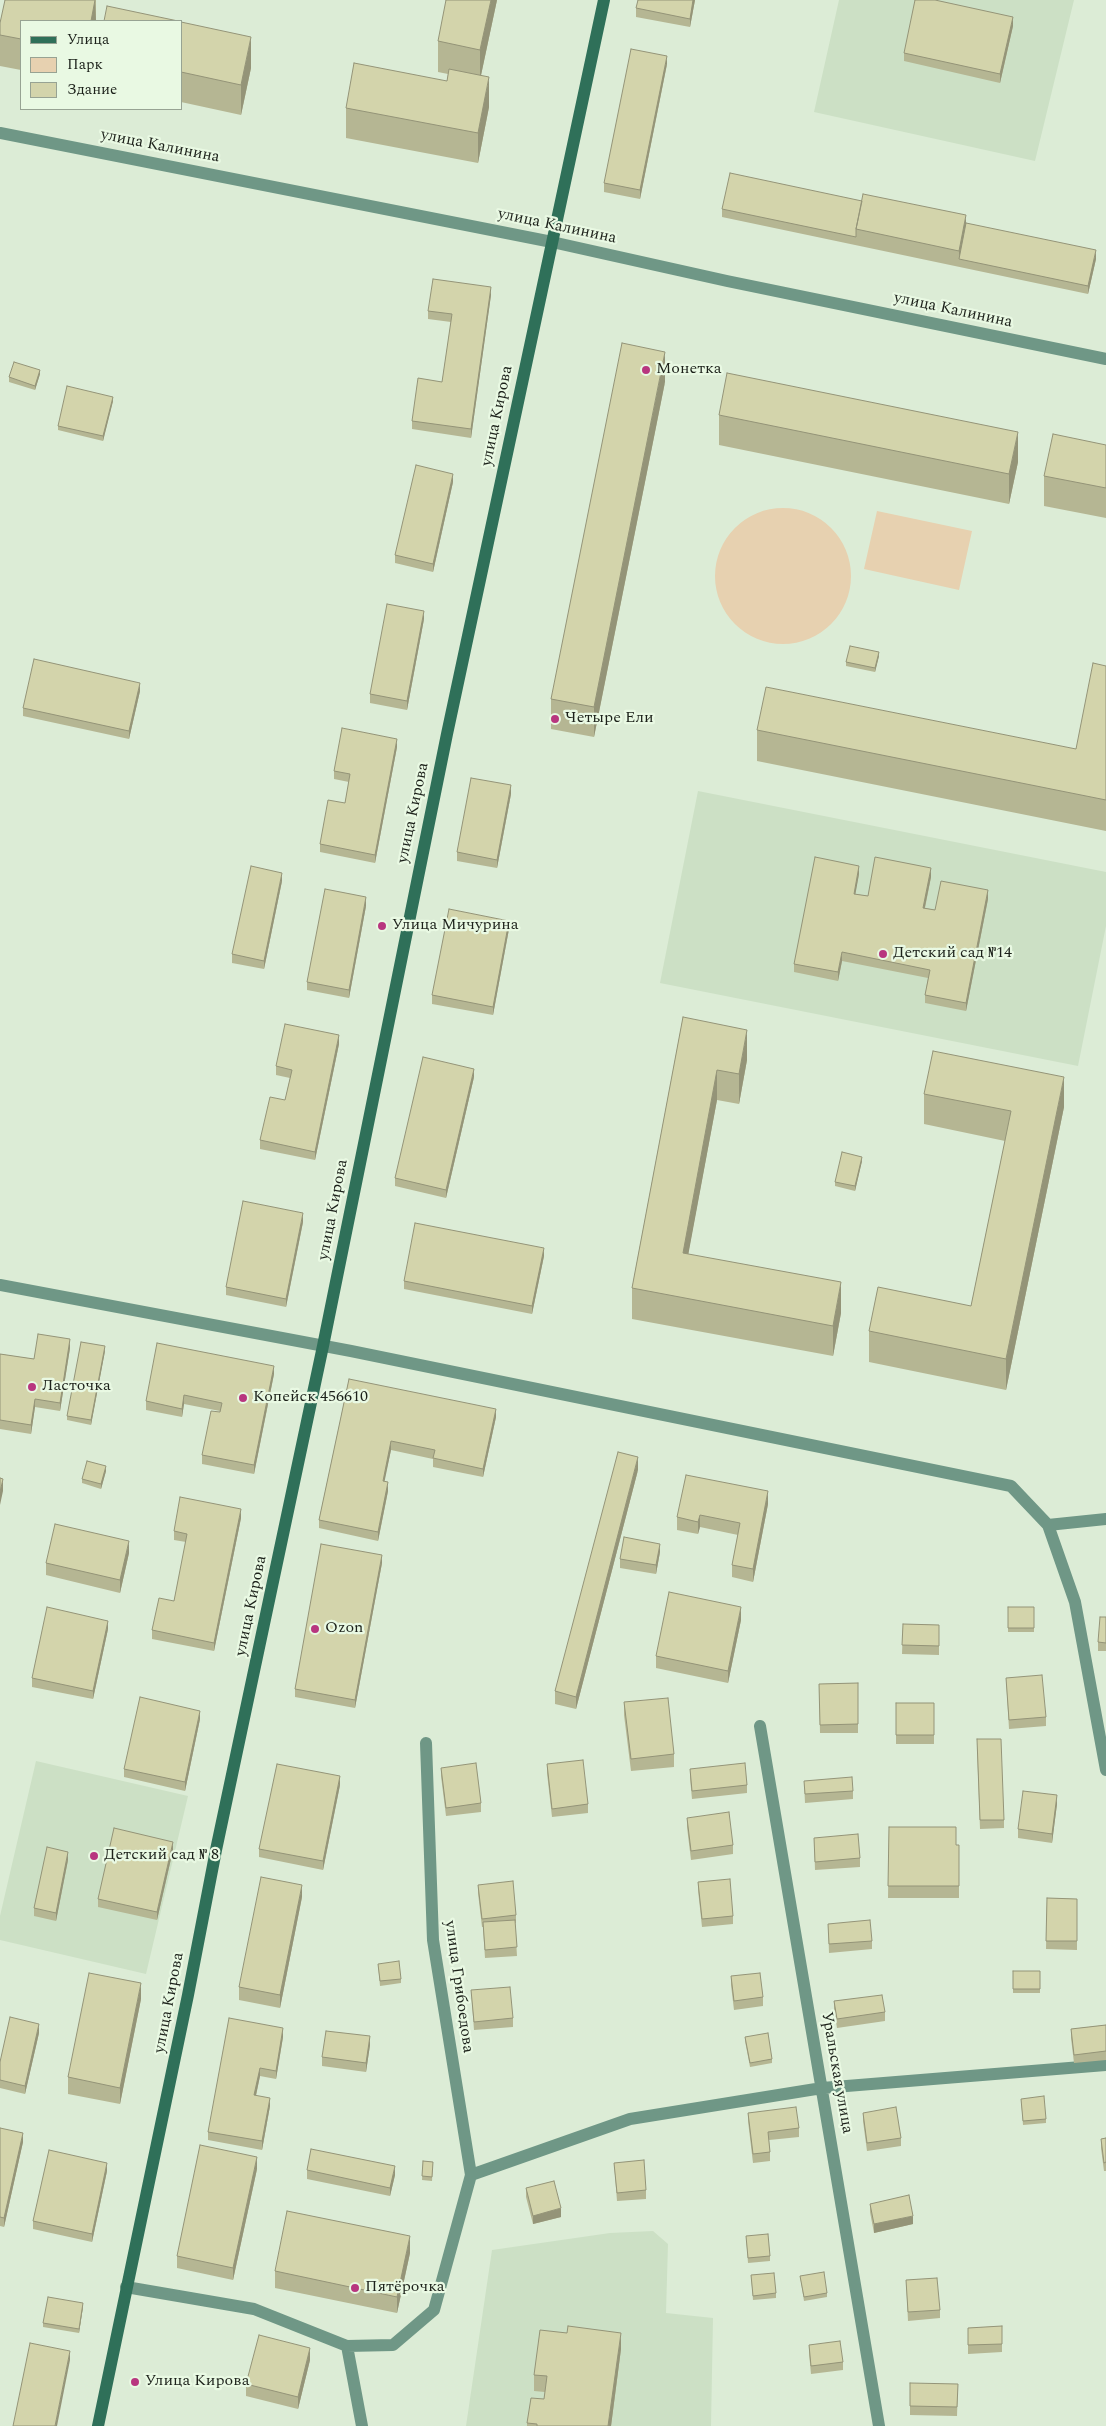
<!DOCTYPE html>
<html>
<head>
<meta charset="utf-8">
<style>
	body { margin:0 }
	#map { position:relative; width:1106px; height:2426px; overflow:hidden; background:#dcecd6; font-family:Spectral,serif }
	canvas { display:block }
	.legend { position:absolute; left:20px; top:20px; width:162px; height:90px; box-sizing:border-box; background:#e9f9e3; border:1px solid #97a393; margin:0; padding:6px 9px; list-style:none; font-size:15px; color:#1c211a }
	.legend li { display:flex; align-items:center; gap:10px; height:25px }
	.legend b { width:25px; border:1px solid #97a393 }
</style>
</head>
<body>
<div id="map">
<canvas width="1106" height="2426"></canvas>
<ul class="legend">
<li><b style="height:6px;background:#2f7059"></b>Улица</li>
<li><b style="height:14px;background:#e7d1b0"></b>Парк</li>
<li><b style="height:14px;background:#d3d4ab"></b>Здание</li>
</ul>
</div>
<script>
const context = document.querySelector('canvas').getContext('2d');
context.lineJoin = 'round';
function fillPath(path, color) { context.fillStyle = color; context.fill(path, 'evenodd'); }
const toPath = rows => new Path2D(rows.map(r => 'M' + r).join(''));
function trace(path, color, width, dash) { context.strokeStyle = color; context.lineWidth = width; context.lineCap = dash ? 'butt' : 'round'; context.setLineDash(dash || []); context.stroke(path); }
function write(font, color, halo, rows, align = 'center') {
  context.font = font + ' Spectral,serif'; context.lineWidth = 4.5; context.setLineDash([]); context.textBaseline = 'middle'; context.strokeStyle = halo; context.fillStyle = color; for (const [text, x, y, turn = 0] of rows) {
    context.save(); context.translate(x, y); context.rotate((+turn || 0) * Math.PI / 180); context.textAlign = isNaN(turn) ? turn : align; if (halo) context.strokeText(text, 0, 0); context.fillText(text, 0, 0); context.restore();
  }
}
fillPath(toPath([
	[839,0,1074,0,1035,161,814,112],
	[698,791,1106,872,1106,926,1078,1066,660,983],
	[36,1761,188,1796,146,1974,0,1940,0,1916],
	[653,2231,668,2244,666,2313,713,2318,711,2426,466,2426,492,2250,610,2233]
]), '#cce0c5');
fillPath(toPath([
	'715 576a68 68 0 1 1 136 0a68 68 0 1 1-136 0Z',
	[877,511,972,531,959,590,864,569]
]), '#e7d1b0');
trace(toPath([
	[0,1285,351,1351,1011,1486,1048,1525,1106,1519],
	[1048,1525,1075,1602,1106,1770],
	[760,1726,879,2426],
	[426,1743,433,1940,471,2175],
	[126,2287,254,2309,347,2346,393,2345,434,2310,471,2175,630,2119,822,2088,1106,2065],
	[347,2346,362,2426]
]), '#6f9786', 12);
trace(toPath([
	[0,133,552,242,727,281,1106,359]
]), '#6f9786', 12);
trace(toPath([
	[98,2426,188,1995,216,1850,323,1346,447,734,604,0]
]), '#2f7059', 12);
fillPath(toPath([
	[96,0,96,21,21,21,21,70,0,66,0,23],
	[497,0,481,75,489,107,478,163,346,138,346,108,447,81,448,74,438,72,438,41],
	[695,0,690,27,636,17,636,8],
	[181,22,251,68,241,115,181,102],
	[1013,26,1000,83,904,61,904,53],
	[667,64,640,199,604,192,604,183],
	[722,209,966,223,1096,259,1088,294,722,217],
	[491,295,471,438,412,429,412,421,442,382,451,322,428,319,428,311],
	[40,374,35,390,9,382,9,377],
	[665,382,594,737,551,729,551,699],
	[113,401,103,441,58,430,58,426],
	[719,415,1018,462,1009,504,719,445],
	[1106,445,1106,518,1044,506,1044,476],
	[453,482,433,572,395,563,395,555],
	[424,619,407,710,370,703,370,694],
	[879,656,875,672,846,666,846,662],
	[1106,666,1106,831,757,761,757,730,1076,749],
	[140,691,129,739,23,716,23,708],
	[397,747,375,863,320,852,320,844,345,803,349,782,334,779,334,771],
	[511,794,497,868,457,861,457,852],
	[859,874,855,894,868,896,931,877,925,908,935,910,988,899,966,1011,925,1003,925,995,928,978,842,961,838,981,794,972,794,964],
	[282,881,264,969,232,963,232,954],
	[366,906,349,998,307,990,307,982],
	[509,929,493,1015,432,1004,432,995],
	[683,1017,747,1060,739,1104,717,1100,688,1254,841,1313,833,1356,632,1319,632,1288],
	[339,1044,315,1160,260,1149,260,1140,285,1100,290,1078,276,1075,276,1066],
	[474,1077,446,1198,395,1186,395,1178],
	[924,1094,1064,1107,1006,1390,869,1362,869,1331,971,1306,1005,1141,924,1124],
	[862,1161,855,1191,835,1186,835,1182],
	[303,1222,286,1307,226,1295,226,1287],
	[544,1256,532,1314,404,1289,404,1281],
	[70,1348,60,1411,35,1407,31,1434,0,1429,0,1354,34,1359],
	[105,1351,91,1425,67,1420,67,1416],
	[274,1374,254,1474,202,1464,202,1455,220,1411,184,1404,182,1417,146,1410,146,1401],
	[349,1379,496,1417,483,1477,433,1467,433,1459,391,1450,384,1481,388,1491,378,1541,319,1528,319,1520],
	[638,1470,576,1709,555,1704,555,1691],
	[106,1471,101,1489,82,1483,82,1479],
	[768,1504,753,1582,732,1577,732,1565,738,1535,700,1527,698,1534,677,1530,677,1517],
	[241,1518,214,1651,152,1639,152,1630,174,1601,186,1542,174,1540,174,1531],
	[660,1552,656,1574,620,1568,620,1559],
	[129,1553,120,1593,46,1575,46,1563],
	[382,1563,355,1708,295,1697,295,1689],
	[1008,1607,1034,1607,1034,1632,1008,1632],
	[1106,1617,1106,1651,1098,1651,1098,1642],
	[741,1620,728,1683,656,1668,656,1656],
	[903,1624,939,1625,939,1655,902,1654],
	[108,1629,93,1699,32,1687,32,1678],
	[1006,1678,1046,1717,1046,1726,1009,1729],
	[858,1683,858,1733,820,1733,819,1684],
	[624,1702,674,1754,674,1767,631,1771,624,1715],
	[896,1703,934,1703,934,1744,896,1744],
	[200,1719,185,1791,124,1777,124,1769],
	[977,1748,1004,1820,1004,1828,980,1829],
	[547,1764,588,1804,588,1813,552,1817,547,1773],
	[441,1768,481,1803,481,1812,446,1816,441,1776],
	[690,1769,747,1785,747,1793,692,1799,690,1778],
	[804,1781,853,1791,853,1799,805,1803],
	[340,1785,323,1870,259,1857,259,1849],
	[1057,1804,1052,1843,1018,1838,1018,1829],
	[687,1818,733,1845,733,1854,691,1860,687,1827],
	[889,1827,956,1845,959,1845,959,1898,888,1898],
	[814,1838,860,1858,860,1867,815,1870],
	[173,1850,157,1920,98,1907,98,1899],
	[68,1860,56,1921,34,1916,34,1908],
	[698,1882,733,1916,733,1924,702,1927,698,1890],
	[478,1885,516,1915,516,1923,515,1923,517,1956,485,1958,483,1927,482,1927,478,1893],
	[302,1897,280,2008,239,2000,239,1987],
	[1047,1898,1077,1899,1077,1950,1046,1949],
	[828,1924,872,1941,872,1949,829,1953],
	[378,1964,401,1979,401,1983,380,1986],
	[1013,1971,1040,1971,1040,1993,1013,1993],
	[731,1976,763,1997,763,2006,734,2010,731,1985],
	[471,1990,513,2018,513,2027,474,2030],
	[141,1999,120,2104,68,2094,68,2077],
	[834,2001,885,2012,885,2021,837,2028,834,2010],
	[1106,2025,1106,2060,1074,2063,1071,2038,1071,2029],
	[39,2033,25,2094,0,2088,0,2062],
	[283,2037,276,2079,260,2076,256,2096,270,2106,262,2150,208,2140,208,2132],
	[745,2037,772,2059,772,2063,750,2067,745,2041],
	[370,2045,366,2072,322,2066,322,2057],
	[1021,2099,1046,2119,1046,2123,1023,2125],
	[748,2113,799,2128,799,2137,769,2140,770,2152,770,2161,753,2163,748,2121],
	[863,2113,901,2138,901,2146,867,2151,863,2121],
	[0,2128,23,2142,4,2227,0,2226],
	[1106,2138,1106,2171,1104,2171,1101,2148,1101,2139],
	[423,2161,433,2162,432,2181,422,2180],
	[614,2163,646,2190,646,2199,617,2201],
	[257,2169,233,2280,177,2268,177,2256],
	[307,2170,395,2175,390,2196,307,2179],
	[107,2171,92,2242,33,2229,33,2221],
	[526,2188,561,2217,533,2224,526,2197],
	[870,2204,913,2224,874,2233,870,2212],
	[746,2236,770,2256,770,2261,748,2263],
	[410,2253,397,2313,275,2288,275,2271],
	[751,2275,776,2293,776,2298,753,2300],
	[800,2276,827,2293,827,2297,804,2301],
	[906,2280,940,2310,940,2318,908,2321],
	[83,2307,79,2333,43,2327,43,2323],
	[1002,2326,1002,2352,968,2354,968,2328],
	[809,2345,843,2362,843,2370,811,2374,809,2353],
	[621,2349,611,2426,527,2426,527,2423,544,2399,545,2392,534,2391,534,2375],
	[310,2360,298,2409,246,2396,246,2384],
	[958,2384,957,2416,910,2415,910,2406]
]), '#b5b693');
fillPath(toPath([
	[95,0,96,21,91,21],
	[491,0,497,0,480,80,480,50],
	[693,0,695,0,690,27,690,19],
	[1013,17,1013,26,1000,83,1000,74],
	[251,37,251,68,241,115,241,85],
	[667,56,667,64,640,199,640,190],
	[489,77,489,107,478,163,478,133],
	[966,215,966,231,959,259,959,251],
	[1096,250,1096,259,1088,294,1088,286],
	[491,287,491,295,471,438,471,429],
	[665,352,665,382,594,737,594,707],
	[40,370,40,374,35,390,35,386],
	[113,397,113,401,103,441,103,436],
	[1018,432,1018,462,1009,504,1009,474],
	[453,474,453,482,433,572,433,564],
	[424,611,424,619,407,710,407,701],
	[879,652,879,656,875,672,875,668],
	[140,683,140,691,129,739,129,731],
	[397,739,397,747,375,863,375,855],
	[511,785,511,794,497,868,497,860],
	[859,866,859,874,854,902,854,894],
	[931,868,931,877,923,916,923,908],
	[282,873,282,881,264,969,264,961],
	[988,890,988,899,966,1011,966,1003],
	[366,897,366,906,349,998,349,990],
	[509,921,509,929,493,1015,493,1007],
	[842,952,842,961,838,981,838,972],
	[747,1030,747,1060,739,1104,739,1074],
	[339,1035,339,1044,315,1160,315,1152],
	[474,1069,474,1077,446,1198,446,1190],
	[717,1070,717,1100,683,1283,683,1253],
	[1064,1077,1064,1107,1006,1390,1006,1359],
	[862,1157,862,1161,855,1191,855,1186],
	[303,1213,303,1222,286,1307,286,1299],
	[544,1248,544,1256,532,1314,532,1306],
	[841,1282,841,1313,833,1356,833,1326],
	[70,1339,70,1348,60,1411,60,1403],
	[105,1346,105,1351,91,1425,91,1420],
	[274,1366,274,1374,254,1474,254,1465],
	[184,1395,184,1404,182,1417,182,1409],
	[35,1399,35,1407,31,1434,31,1425],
	[496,1409,496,1417,483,1477,483,1469],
	[391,1441,391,1450,383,1489,383,1481],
	[638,1457,638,1470,576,1709,576,1697],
	[106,1466,106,1471,101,1489,101,1484],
	[3,1479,3,1491,0,1505,0,1492],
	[388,1482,388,1491,378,1541,378,1532],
	[768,1491,768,1504,753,1582,753,1569],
	[241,1509,241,1518,214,1651,214,1643],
	[700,1515,700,1527,698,1534,698,1522],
	[129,1541,129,1553,120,1593,120,1580],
	[660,1544,660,1552,656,1574,656,1565],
	[382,1555,382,1563,355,1708,355,1700],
	[741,1607,741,1620,728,1683,728,1671],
	[108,1621,108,1629,93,1699,93,1691],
	[200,1711,200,1719,185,1791,185,1782],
	[340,1776,340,1785,323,1870,323,1861],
	[1057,1795,1057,1804,1052,1843,1052,1834],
	[173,1842,173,1850,157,1920,157,1912],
	[68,1852,68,1860,56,1921,56,1913],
	[302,1885,302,1897,280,2008,280,1995],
	[141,1983,141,1999,120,2104,120,2088],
	[39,2024,39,2033,25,2094,25,2086],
	[283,2028,283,2037,276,2079,276,2071],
	[370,2036,370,2045,366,2072,366,2063],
	[260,2068,260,2076,254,2104,254,2095],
	[270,2098,270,2106,262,2150,262,2141],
	[23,2133,23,2142,4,2227,4,2218],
	[257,2157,257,2169,233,2280,233,2268],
	[107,2163,107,2171,92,2242,92,2234],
	[395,2166,395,2175,390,2196,390,2188],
	[561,2208,561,2217,533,2224,533,2216],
	[913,2216,913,2224,874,2233,874,2224],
	[410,2236,410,2253,397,2313,397,2297],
	[83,2303,83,2307,79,2333,79,2329],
	[621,2333,621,2349,611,2426,608,2426],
	[310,2348,310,2360,298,2409,298,2397],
	[70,2351,70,2360,57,2426,55,2426]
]), '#949478');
const building = toPath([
	[5,0,95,0,91,21,21,21,21,39,0,35,0,23,5,0],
	[446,0,491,0,480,50,438,41,446,0],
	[638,0,693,0,690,19,636,8,638,0],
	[915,0,935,0,1013,17,1000,74,904,53,915,0],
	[107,6,178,21,104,21,107,6],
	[181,22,251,37,241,85,181,72,181,22],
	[631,49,667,56,640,190,604,183,631,49],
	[354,63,447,81,449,69,489,77,478,133,346,108,354,63],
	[730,173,862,201,856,229,856,237,722,209,730,173],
	[863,194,966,215,959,251,856,229,863,194],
	[966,223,1096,250,1088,286,959,259,966,223],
	[433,279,491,287,471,429,412,421,418,378,442,382,452,314,428,311,433,279],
	[622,343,665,352,594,707,551,699,622,343],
	[14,362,40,370,35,386,9,377,14,362],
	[727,373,1018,432,1009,474,719,415,727,373],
	[67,386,113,397,103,436,58,426,67,386],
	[1053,434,1106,445,1106,488,1044,476,1053,434],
	[416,465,453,474,433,564,395,555,416,465],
	[387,604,424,611,407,701,370,694,387,604],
	[850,646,879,652,875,668,846,662,850,646],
	[34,659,140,683,129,731,23,708,34,659],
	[1093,663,1106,666,1106,800,757,730,766,687,1076,749,1093,663],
	[342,728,397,739,375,855,320,844,328,800,345,803,350,774,334,771,342,728],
	[471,778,511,785,497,860,457,852,471,778],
	[815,857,859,866,854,894,868,896,875,857,931,868,923,908,935,910,941,881,988,890,966,1003,925,995,930,970,842,952,838,972,794,964,815,857],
	[251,866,282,873,264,961,232,954,251,866],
	[325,889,366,897,349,990,307,982,325,889],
	[449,909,509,921,493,1007,432,995,449,909],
	[683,1017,747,1030,739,1074,717,1070,683,1253,841,1282,833,1326,632,1288,683,1017],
	[285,1024,339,1035,315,1152,260,1140,270,1097,285,1100,292,1070,276,1066,285,1024],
	[933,1051,1064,1077,1006,1359,869,1331,878,1287,971,1306,1011,1111,924,1094,933,1051],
	[423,1057,474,1069,446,1190,395,1178,423,1057],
	[842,1152,862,1157,855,1186,835,1182,842,1152],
	[243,1201,303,1213,286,1299,226,1287,243,1201],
	[415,1223,544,1248,532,1306,404,1281,415,1223],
	[38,1334,70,1339,60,1403,35,1399,31,1425,0,1420,0,1354,34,1359,38,1334],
	[81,1342,105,1346,91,1420,67,1416,81,1342],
	[157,1343,274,1366,254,1465,202,1455,211,1411,220,1412,222,1403,184,1395,182,1409,146,1401,157,1343],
	[349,1379,496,1409,483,1469,433,1458,435,1450,391,1441,383,1481,388,1482,378,1532,319,1520,349,1379],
	[618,1452,638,1457,576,1697,555,1691,618,1452],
	[87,1461,106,1466,101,1484,82,1479,87,1461],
	[686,1475,768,1491,753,1569,732,1565,740,1523,700,1515,698,1522,677,1517,686,1475],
	[0,1478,3,1479,0,1492,0,1478],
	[180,1497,241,1509,214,1643,152,1630,159,1598,174,1601,187,1534,174,1531,180,1497],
	[55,1524,129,1541,120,1580,46,1563,55,1524],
	[624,1537,660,1544,656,1565,620,1559,624,1537],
	[321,1544,382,1555,355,1700,295,1689,321,1544],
	[669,1592,741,1607,728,1671,656,1656,669,1592],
	[47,1607,108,1621,93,1691,32,1678,47,1607],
	[1008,1607,1034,1607,1034,1628,1008,1628,1008,1607],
	[1100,1617,1106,1617,1106,1643,1098,1642,1100,1617],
	[903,1624,939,1625,939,1646,902,1645,903,1624],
	[1042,1675,1046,1717,1009,1720,1006,1678,1042,1675],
	[858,1683,858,1724,820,1725,819,1684,858,1683],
	[140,1697,200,1711,185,1782,124,1769,140,1697],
	[668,1698,674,1754,631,1759,624,1702,668,1698],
	[896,1703,934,1703,934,1735,896,1735,896,1703],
	[977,1739,1001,1739,1004,1820,980,1820,977,1739],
	[583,1760,588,1804,552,1809,547,1764,583,1760],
	[476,1763,481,1803,446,1808,441,1768,476,1763],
	[745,1763,747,1785,692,1791,690,1769,745,1763],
	[277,1764,340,1776,323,1861,259,1849,277,1764],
	[852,1777,853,1791,805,1794,804,1781,852,1777],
	[1023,1791,1057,1795,1052,1834,1018,1829,1023,1791],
	[729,1812,733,1845,691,1851,687,1818,729,1812],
	[889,1827,956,1827,956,1845,959,1845,959,1886,888,1886,889,1827],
	[114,1828,173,1842,157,1912,98,1899,114,1828],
	[858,1834,860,1858,815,1862,814,1838,858,1834],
	[47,1847,68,1852,56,1913,34,1908,47,1847],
	[261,1877,302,1885,280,1995,239,1987,261,1877],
	[730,1879,733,1916,702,1919,698,1882,730,1879],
	[513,1881,516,1915,482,1919,478,1885,513,1881],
	[1047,1898,1077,1899,1077,1941,1046,1941,1047,1898],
	[515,1920,517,1947,485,1950,483,1922,515,1920],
	[870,1920,872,1941,829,1944,828,1924,870,1920],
	[399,1961,401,1979,380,1981,378,1964,399,1961],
	[1013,1971,1040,1971,1040,1989,1013,1989,1013,1971],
	[89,1973,141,1983,120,2088,68,2077,89,1973],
	[760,1973,763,1997,734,2001,731,1976,760,1973],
	[510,1987,513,2018,474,2022,471,1990,510,1987],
	[882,1995,885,2012,837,2019,834,2001,882,1995],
	[10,2017,39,2024,25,2086,0,2080,0,2062,10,2017],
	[229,2018,283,2028,276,2071,260,2068,254,2095,270,2098,262,2141,208,2132,229,2018],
	[1106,2025,1106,2051,1074,2055,1071,2029,1106,2025],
	[326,2031,370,2036,366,2063,322,2057,326,2031],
	[768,2033,772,2059,750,2063,745,2037,768,2033],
	[1044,2096,1046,2119,1023,2121,1021,2099,1044,2096],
	[796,2107,799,2128,768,2132,770,2152,753,2154,748,2113,796,2107],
	[896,2107,901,2138,867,2143,863,2113,896,2107],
	[0,2128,23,2133,4,2218,0,2217,0,2128],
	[1106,2138,1106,2162,1104,2163,1101,2139,1106,2138],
	[200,2145,257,2157,233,2268,177,2256,200,2145],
	[311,2149,395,2166,390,2188,307,2170,311,2149],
	[49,2150,107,2163,92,2234,33,2221,49,2150],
	[644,2160,646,2190,617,2193,614,2163,644,2160],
	[423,2161,433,2162,432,2177,422,2176,423,2161],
	[554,2181,561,2208,533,2216,526,2188,554,2181],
	[909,2195,913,2216,874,2224,870,2204,909,2195],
	[287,2211,410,2236,397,2297,275,2271,287,2211],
	[768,2234,770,2256,748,2258,746,2236,768,2234],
	[824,2272,827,2293,804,2297,800,2276,824,2272],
	[774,2273,776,2293,753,2296,751,2275,774,2273],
	[937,2278,940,2310,908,2312,906,2280,937,2278],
	[48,2297,83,2303,79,2329,43,2323,48,2297],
	[568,2326,621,2333,608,2426,537,2426,537,2424,527,2423,531,2398,544,2399,547,2376,534,2375,540,2330,567,2333,568,2326],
	[1002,2326,1002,2344,968,2345,968,2328,1002,2326],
	[259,2335,310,2348,298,2397,246,2384,259,2335],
	[840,2341,843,2362,811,2366,809,2345,840,2341],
	[30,2343,70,2351,55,2426,13,2426,30,2343],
	[910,2383,958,2384,957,2407,910,2406,910,2383]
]);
fillPath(building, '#d3d4ab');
trace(building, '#949478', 1);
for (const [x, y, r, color] of [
	[646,370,5,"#b8367f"],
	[555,719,5,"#b8367f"],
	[382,926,5,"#b8367f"],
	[883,954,5,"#b8367f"],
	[32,1387,5,"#b8367f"],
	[243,1398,5,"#b8367f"],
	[315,1629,5,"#b8367f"],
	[94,1856,5,"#b8367f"],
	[355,2288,5,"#b8367f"],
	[135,2382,5,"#b8367f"]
]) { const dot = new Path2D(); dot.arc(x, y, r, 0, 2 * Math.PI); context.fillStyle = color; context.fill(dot); trace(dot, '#e9f9e3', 2); }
write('16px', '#1c211a', '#e9f9e3', [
	["улица Калинина",160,147,11],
	["улица Калинина",557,227,12],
	["улица Калинина",953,311,12],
	["улица Кирова",498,416,-78],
	["улица Кирова",414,813,-78],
	["улица Кирова",334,1210,-79],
	["улица Кирова",252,1606,-78],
	["улица Грибоедова",458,1987,82],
	["улица Кирова",170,2003,-79],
	["Уральская улица",836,2073,80]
]);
write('16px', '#1c211a', '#e9f9e3', [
	["Монетка",656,370],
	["Четыре Ели",565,719],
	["Улица Мичурина",392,926],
	["Детский сад №14",893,954],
	["Ласточка",42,1387],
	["Копейск 456610",253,1398],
	["Ozon",325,1629],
	["Детский сад № 8",104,1856],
	["Пятёрочка",365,2288],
	["Улица Кирова",145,2382]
], 'left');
</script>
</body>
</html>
